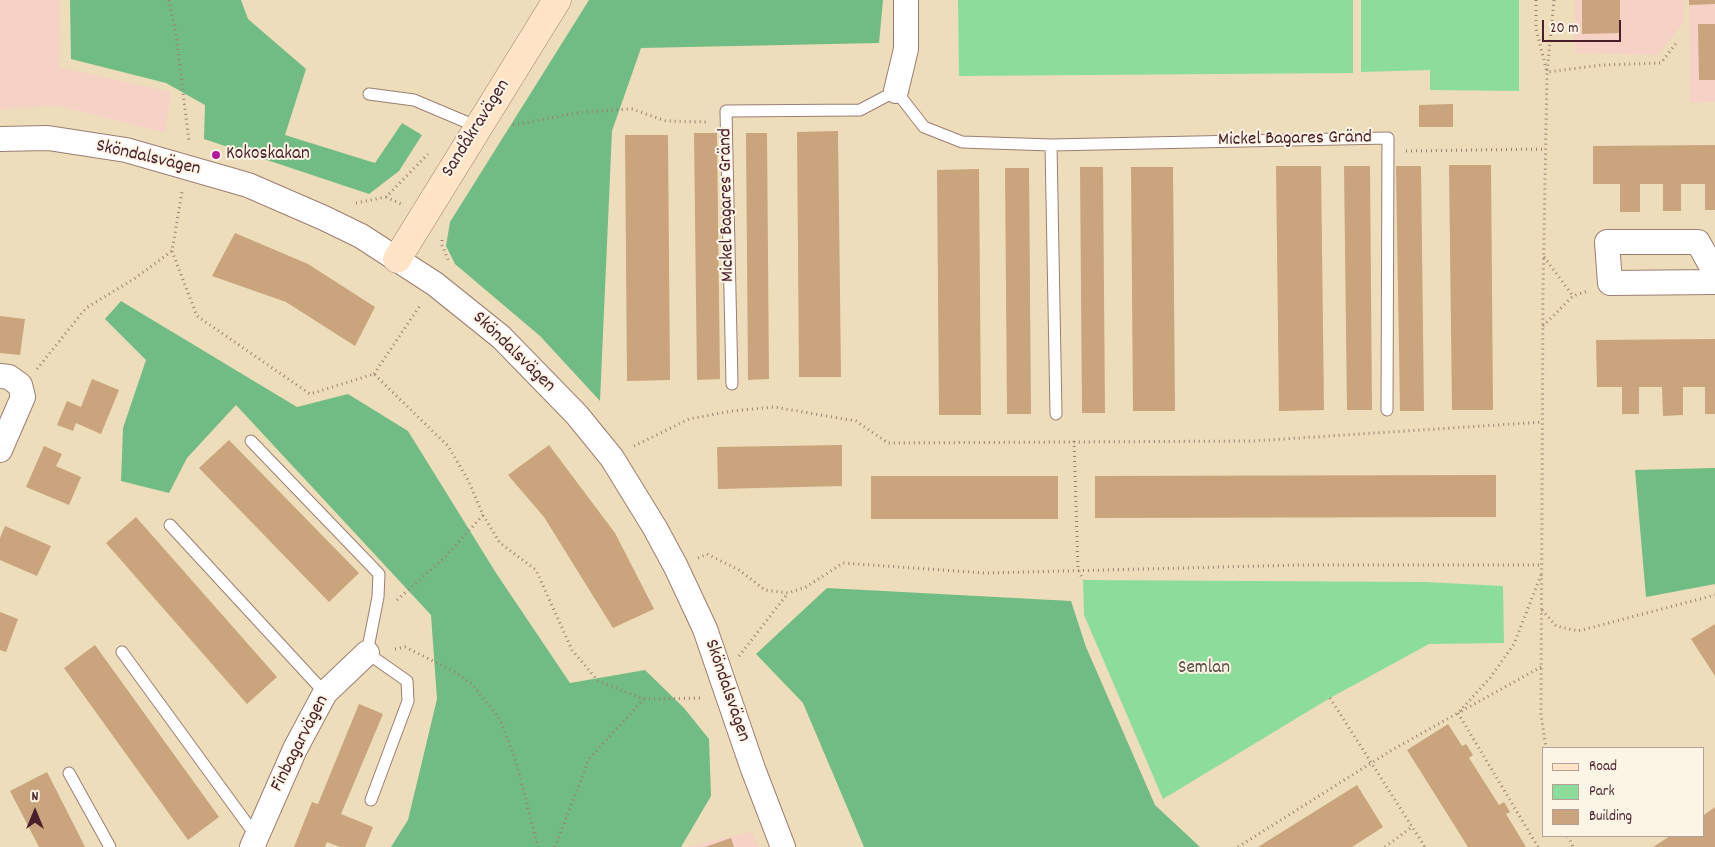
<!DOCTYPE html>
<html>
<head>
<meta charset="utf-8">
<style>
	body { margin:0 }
	#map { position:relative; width:1715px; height:847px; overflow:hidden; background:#eeddba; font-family:Dekko,sans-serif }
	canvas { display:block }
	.legend { position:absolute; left:1542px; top:747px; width:162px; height:90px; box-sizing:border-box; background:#fcf5e5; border:1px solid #b59f9b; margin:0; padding:6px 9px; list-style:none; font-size:15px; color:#4a1f2b }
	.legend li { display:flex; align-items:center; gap:10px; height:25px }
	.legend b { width:25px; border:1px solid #b59f9b }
	.north { position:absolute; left:10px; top:787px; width:50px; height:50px; -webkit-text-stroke:4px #fcf5e5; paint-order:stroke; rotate:0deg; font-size:14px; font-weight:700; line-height:20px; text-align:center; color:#4a1f2b }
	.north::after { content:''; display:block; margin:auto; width:18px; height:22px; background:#4a1f2b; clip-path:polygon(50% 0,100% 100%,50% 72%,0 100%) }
	.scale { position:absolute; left:1542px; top:20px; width:79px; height:22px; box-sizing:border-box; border:2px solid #4a1f2b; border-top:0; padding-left:6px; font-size:15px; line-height:18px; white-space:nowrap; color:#4a1f2b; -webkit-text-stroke:4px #fcf5e5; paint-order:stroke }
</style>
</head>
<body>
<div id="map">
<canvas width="1715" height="847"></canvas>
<ul class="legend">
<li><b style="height:6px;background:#ffe4c6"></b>Road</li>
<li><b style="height:14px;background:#8cdd9c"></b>Park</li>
<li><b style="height:14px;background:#c9a47c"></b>Building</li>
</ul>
<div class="north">N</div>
<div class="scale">20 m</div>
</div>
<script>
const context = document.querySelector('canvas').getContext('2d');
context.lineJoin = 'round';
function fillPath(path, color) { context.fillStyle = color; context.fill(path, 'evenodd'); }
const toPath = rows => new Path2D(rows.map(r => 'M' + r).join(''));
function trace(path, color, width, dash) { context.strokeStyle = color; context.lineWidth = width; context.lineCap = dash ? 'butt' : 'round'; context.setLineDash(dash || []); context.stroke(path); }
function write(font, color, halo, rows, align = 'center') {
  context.font = font + ' Dekko,sans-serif'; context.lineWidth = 4; context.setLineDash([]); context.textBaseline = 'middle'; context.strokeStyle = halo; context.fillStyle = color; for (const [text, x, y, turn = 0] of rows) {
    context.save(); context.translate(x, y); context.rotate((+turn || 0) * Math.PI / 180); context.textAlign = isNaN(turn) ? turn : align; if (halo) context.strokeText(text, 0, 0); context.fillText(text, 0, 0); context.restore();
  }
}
fillPath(toPath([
	[0,0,60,0,59,67,171,92,165,133,59,106,0,109],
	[1575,0,1683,0,1684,22,1658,55,1575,53],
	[1689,0,1715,0,1715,102,1690,103],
	[752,832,759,847,686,847]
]), '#f6d1c5');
fillPath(toPath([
	[958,0,1353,0,1353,73,959,76],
	[1361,0,1519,0,1519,91,1430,90,1430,70,1361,72],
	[1083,580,1425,582,1503,586,1504,643,1429,644,1330,698,1163,799,1084,615]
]), '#8cdd9c');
fillPath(toPath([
	[70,0,241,0,248,19,306,69,285,135,375,163,402,123,422,135,399,171,369,194,204,139,205,105,166,83,71,59],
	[589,0,883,0,879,43,641,48,612,131,600,401,540,336,455,264,446,246,450,222],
	[121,301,297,407,348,394,408,431,496,573,570,683,645,670,684,708,709,739,711,796,681,847,391,847,408,820,437,699,431,615,236,405,187,458,169,493,121,481,123,428,146,360,105,319],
	[1715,468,1715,584,1646,597,1635,470],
	[827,588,1071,601,1086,647,1155,805,1200,847,864,847,803,703,756,654]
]), '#71bc84');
fillPath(toPath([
	[1582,0,1620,0,1620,33,1582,34],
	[1689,0,1715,0,1715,4,1689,5],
	[1698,24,1715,24,1715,80,1699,80],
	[1453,104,1453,127,1419,127,1419,105],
	[838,131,841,377,799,377,797,132],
	[694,133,717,133,720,379,697,380],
	[746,133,767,133,769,379,748,380],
	[625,135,668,135,670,380,627,381],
	[1715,145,1715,210,1705,210,1705,184,1681,184,1681,211,1663,211,1663,184,1640,184,1640,212,1620,212,1620,184,1593,184,1593,146],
	[1449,165,1491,165,1493,410,1452,410],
	[1276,166,1321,166,1324,410,1279,411],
	[1344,166,1370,166,1372,410,1347,410],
	[1396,166,1421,166,1424,411,1400,411],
	[1080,167,1103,167,1105,413,1082,413],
	[1131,167,1173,167,1175,411,1133,411],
	[1005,168,1029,168,1031,414,1007,414],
	[979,169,981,415,939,415,937,170],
	[235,233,308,264,375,307,355,346,286,302,212,276],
	[0,316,25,319,20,355,0,353],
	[1715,339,1715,414,1705,414,1705,387,1683,387,1683,415,1663,416,1662,387,1639,387,1639,414,1622,414,1622,387,1597,387,1596,340],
	[92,379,119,390,101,434,76,423,73,431,57,425,67,401,81,407],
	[229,440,359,573,329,602,199,468],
	[549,445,615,533,654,609,613,628,544,517,508,475],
	[842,445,842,486,718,489,717,447],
	[44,446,62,454,56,466,81,477,69,505,26,487],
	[1496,475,1496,517,1095,518,1095,476],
	[871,476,1058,476,1058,519,871,519],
	[136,517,277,677,247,704,106,543],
	[5,526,51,546,37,576,0,560,0,538],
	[0,612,18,619,6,652,0,650],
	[1715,624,1715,676,1691,639],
	[95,645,219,817,188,840,64,668],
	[359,704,383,714,341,814,373,827,365,847,340,847,327,842,325,847,294,847,312,802,318,804],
	[1448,724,1462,746,1466,744,1473,755,1469,758,1499,805,1504,802,1510,812,1506,814,1526,847,1468,847,1407,750],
	[47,772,75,827,85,847,39,847,10,791],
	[1357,785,1383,827,1352,847,1258,847],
	[1715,807,1715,847,1653,847,1670,836,1704,836,1704,815],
	[731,838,734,847,705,847]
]), '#c9a47c');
const lane = toPath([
	[369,94,414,100,478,127],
	[1051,145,1056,414],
	[732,384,726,111,860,110,896,91,924,127,962,142,1051,145,1388,138,1387,410],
	[251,441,379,574,378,597,367,653,407,681,408,701,371,800],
	[170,525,325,693],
	[122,652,256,836],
	[69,773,110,847]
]);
const street = toPath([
	[896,91,906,49,906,0],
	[0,139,48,138,126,150,248,185,324,218,361,236,435,284,501,337,577,415,612,458,655,528,676,567,705,629,753,769,783,847],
	[1715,273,1698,242,1607,242,1610,283,1715,282],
	[0,376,9,377,20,385,23,397,0,450],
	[252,847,295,749,325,693,367,653]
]);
const secondary = toPath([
	[397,259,557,0]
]);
trace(lane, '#9c7e72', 13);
trace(street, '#9c7e72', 26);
trace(secondary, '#9c7e72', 29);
trace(toPath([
	[169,0,176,34,189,142],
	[1536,0,1536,29,1547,72,1543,293,1541,715,1546,748],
	[1554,0,1547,72,1602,65,1661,63,1678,41],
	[513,125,582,112,632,109,666,121,709,122],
	[1406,151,1546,149],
	[386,197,401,204],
	[356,203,386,197,428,154],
	[442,240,442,245,449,262],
	[172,251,197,316,310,394,374,374,448,446,468,480,483,515,500,543,536,570,572,650,598,681,644,699,702,698],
	[1544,257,1573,296],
	[1543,326,1573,296,1588,291],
	[37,369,86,308,134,279,172,251,182,192],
	[374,374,421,304],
	[1074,441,1078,569,1083,580],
	[634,446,689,419,732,411,774,407,856,421,888,443,1253,441,1543,422],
	[698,558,707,554,739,570,765,590,788,593,806,587,843,563,985,573,1302,565,1542,565],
	[397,600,444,558,483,515],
	[1542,610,1556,626,1578,631,1715,595],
	[395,649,405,647,455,672,473,685,500,719,516,761,538,847],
	[739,656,788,593],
	[1330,698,1425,847],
	[1568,836,1573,847],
	[555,847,589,759,644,699],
	[1238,847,1392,750,1458,713,1490,678,1514,644,1541,575],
	[1385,847,1412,827],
	[1538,847,1458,713,1541,667]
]), '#9c7e72', 3, [1, 4]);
trace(lane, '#fff', 11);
trace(street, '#fff', 24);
trace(secondary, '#ffe4c6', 28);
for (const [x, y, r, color] of [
	[216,155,5,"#b5179e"]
]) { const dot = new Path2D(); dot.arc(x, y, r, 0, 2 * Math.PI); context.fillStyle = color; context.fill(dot); trace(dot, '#fcf5e5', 2); }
write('19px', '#4a1f2b', '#fcf5e5', [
	["Sandåkravägen",477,129,-58],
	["Mickel Bagares Gränd",1295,140,-1],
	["Sköndalsvägen",148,159,13],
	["Mickel Bagares Gränd",728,205,-91],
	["Sköndalsvägen",513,353,44],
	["Sköndalsvägen",726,691,71],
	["Finbagarvägen",301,744,-63]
]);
write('19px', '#4a1f2b', '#fcf5e5', [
	["Kokoskakan",226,155]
], 'left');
write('19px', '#5a4e47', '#fcf5e5', [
	["Semlan",1204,669]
]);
</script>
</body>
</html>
